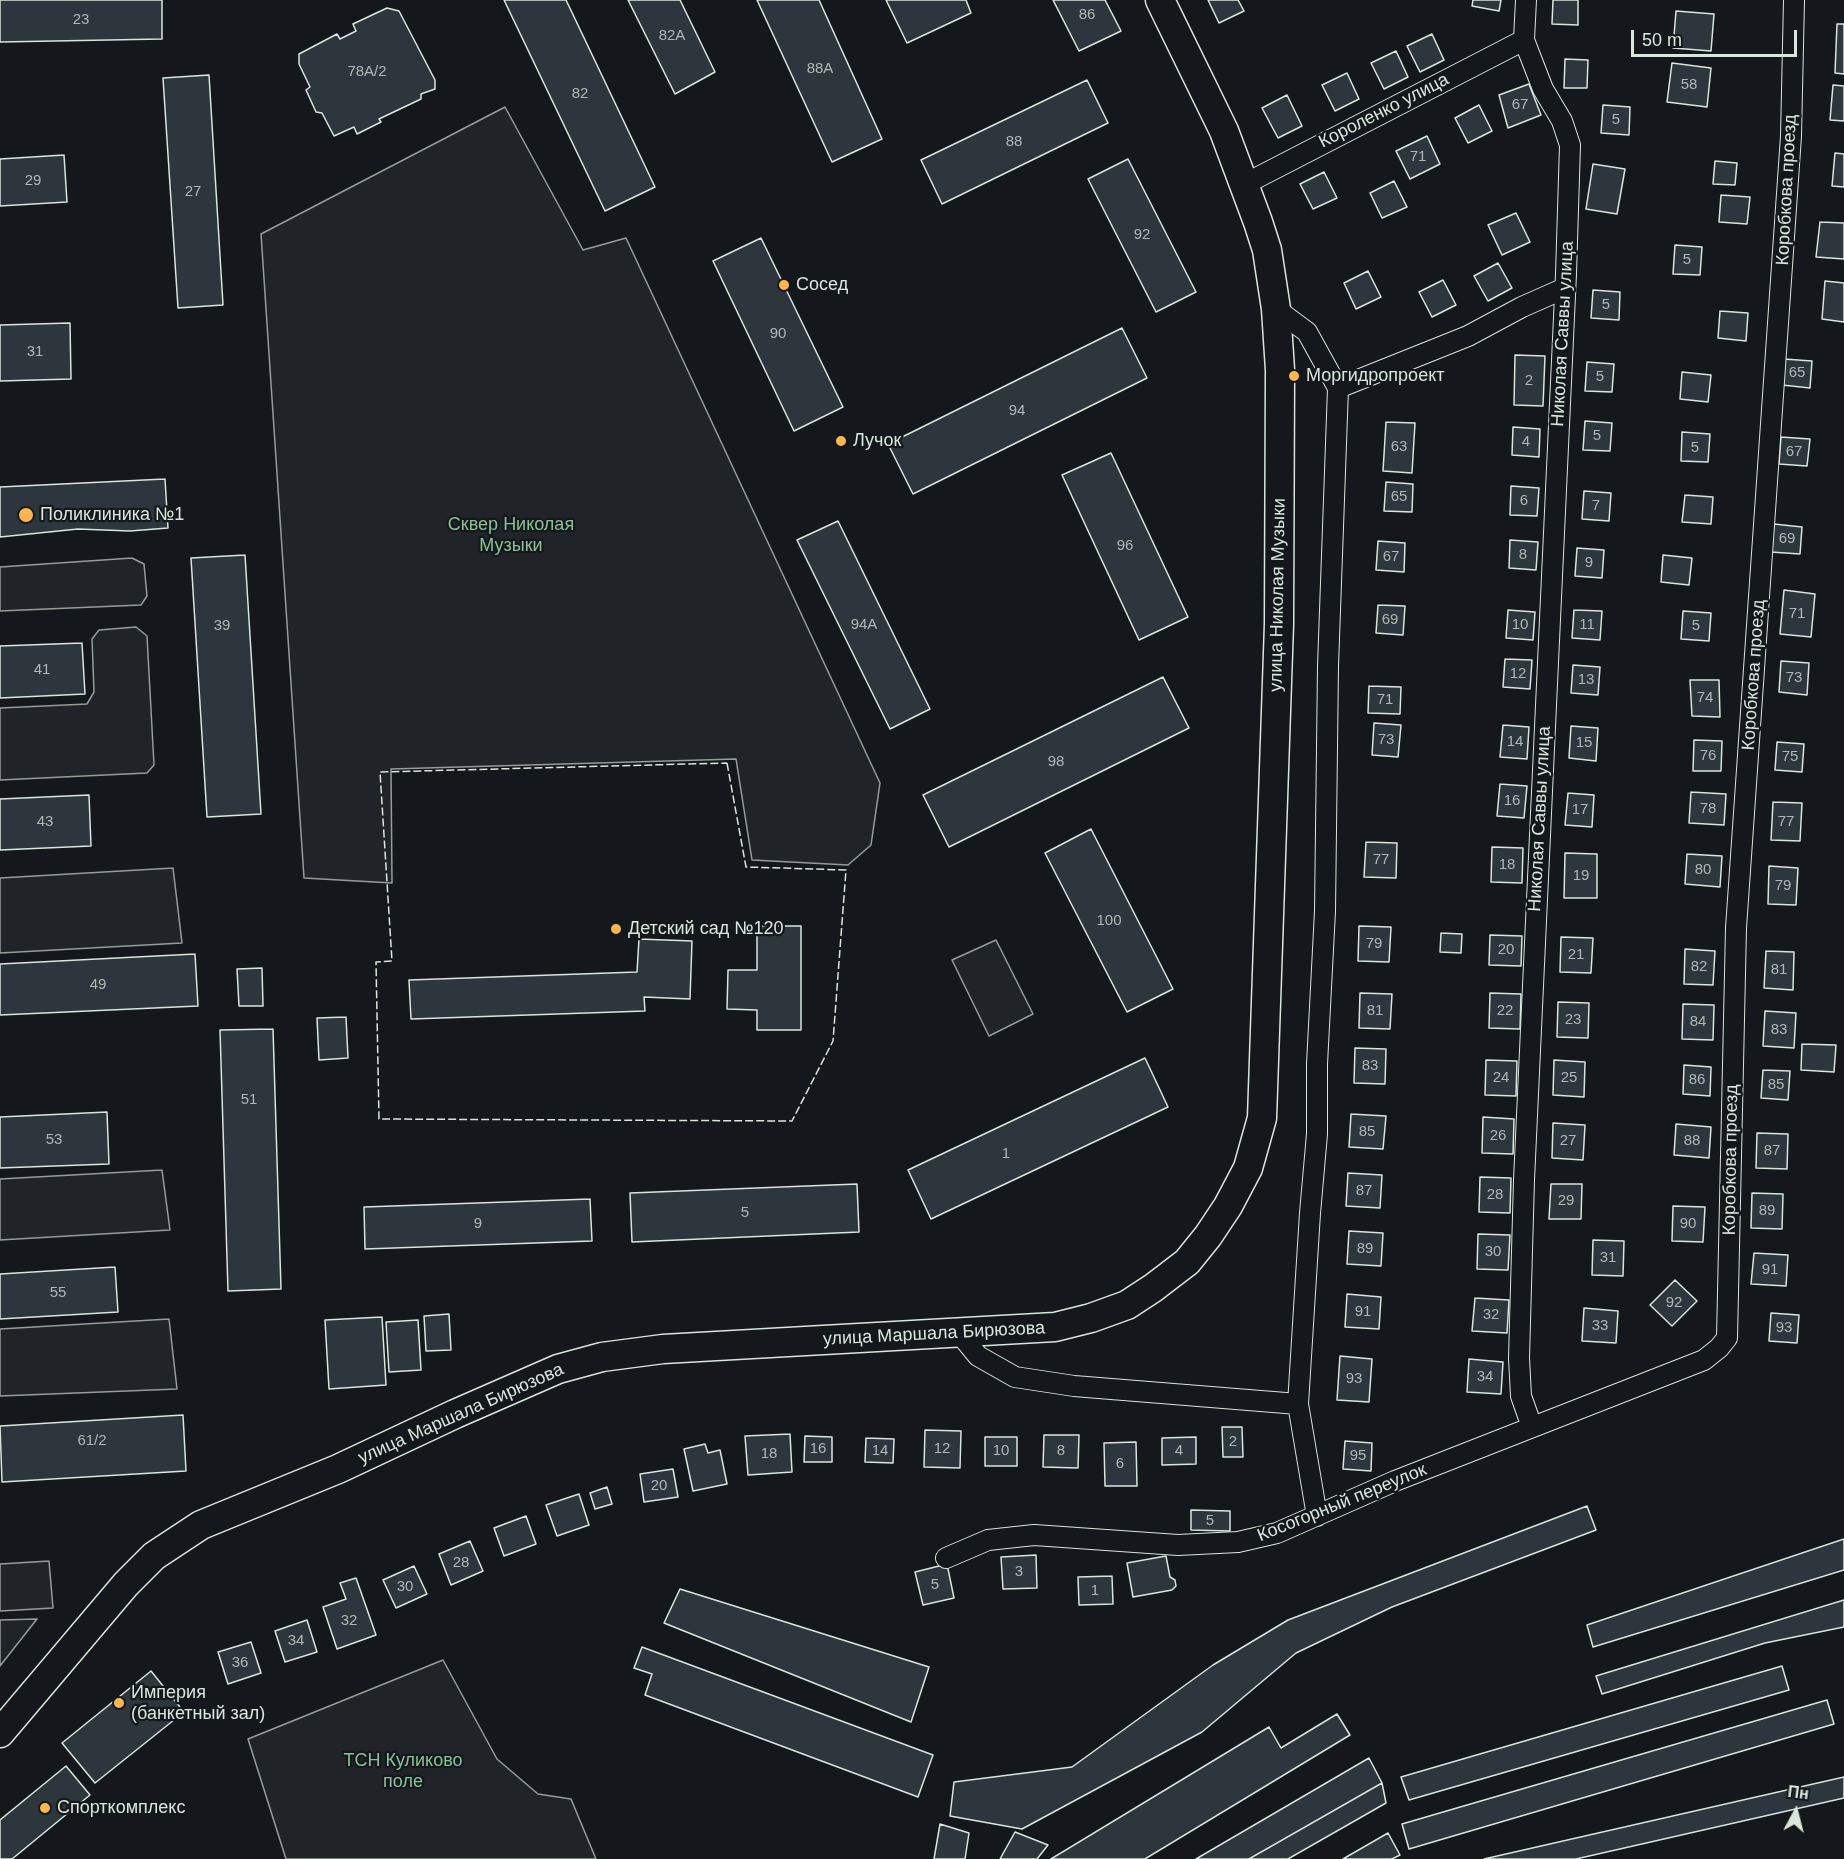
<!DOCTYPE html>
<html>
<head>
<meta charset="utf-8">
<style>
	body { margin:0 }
	#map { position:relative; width:1844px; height:1859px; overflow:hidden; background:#14181c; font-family:Arial,sans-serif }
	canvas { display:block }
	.north { position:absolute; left:1766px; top:1781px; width:60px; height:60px; -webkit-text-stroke:4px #14181c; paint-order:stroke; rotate:7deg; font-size:16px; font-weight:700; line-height:24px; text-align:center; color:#d8e6dc }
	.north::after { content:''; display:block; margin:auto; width:21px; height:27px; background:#d8e6dc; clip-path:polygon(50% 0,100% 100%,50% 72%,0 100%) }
	.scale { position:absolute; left:1631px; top:30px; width:166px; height:27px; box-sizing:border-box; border:3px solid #d8e6dc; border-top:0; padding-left:8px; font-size:18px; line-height:21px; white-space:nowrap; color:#d8e6dc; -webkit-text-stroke:4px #14181c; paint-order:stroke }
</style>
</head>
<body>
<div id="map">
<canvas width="1844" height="1859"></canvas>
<div class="north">Пн</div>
<div class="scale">50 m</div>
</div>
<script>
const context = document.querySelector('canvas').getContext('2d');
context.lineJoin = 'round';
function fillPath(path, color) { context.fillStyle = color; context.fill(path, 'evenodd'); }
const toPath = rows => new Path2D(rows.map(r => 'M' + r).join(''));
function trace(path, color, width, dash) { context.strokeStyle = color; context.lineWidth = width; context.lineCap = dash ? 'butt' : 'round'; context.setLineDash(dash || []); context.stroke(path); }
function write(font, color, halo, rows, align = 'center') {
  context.font = font + ' Arial,sans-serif'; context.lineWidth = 4.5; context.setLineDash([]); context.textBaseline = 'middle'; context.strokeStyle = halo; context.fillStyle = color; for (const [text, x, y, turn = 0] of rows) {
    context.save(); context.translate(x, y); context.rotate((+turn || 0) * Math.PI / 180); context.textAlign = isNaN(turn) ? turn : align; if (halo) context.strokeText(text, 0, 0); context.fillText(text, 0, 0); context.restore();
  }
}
const green = toPath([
	[505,107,583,250,626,238,880,783,871,845,848,865,752,860,736,759,391,769,392,883,304,878,261,234,505,107],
	[132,558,144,564,147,596,141,605,0,611,0,567,132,558],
	[136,627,147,636,154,765,147,773,0,780,0,708,87,704,94,692,92,639,99,630,136,627],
	[173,868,182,943,0,953,0,878,173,868],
	[996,940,1033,1014,989,1036,952,960,996,940],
	[162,1170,170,1230,0,1240,0,1179,162,1170],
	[169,1319,177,1389,0,1396,0,1329,169,1319],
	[49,1561,53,1608,0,1611,0,1564,49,1561],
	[37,1619,0,1666,0,1620,37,1619],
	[443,1660,497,1759,538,1794,571,1799,596,1859,286,1859,248,1739,443,1660]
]);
fillPath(green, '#202428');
trace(green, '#939e99', 1.5);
const building = toPath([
	[0,0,162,0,162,39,0,42,0,0],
	[504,0,566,0,655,187,605,211,504,0],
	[628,0,680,0,715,72,675,94,628,0],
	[757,0,819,0,882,139,832,162,757,0],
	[886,0,966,0,971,13,907,43,886,0],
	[1053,0,1105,0,1121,31,1079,51,1053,0],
	[1208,0,1238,0,1244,11,1219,23,1208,0],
	[1473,0,1501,0,1499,11,1472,6,1473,0],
	[1553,0,1578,0,1578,25,1552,24,1553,0],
	[387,8,399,11,435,80,435,89,421,94,421,99,379,119,381,122,357,134,354,127,334,136,322,113,316,112,306,90,310,87,299,64,299,54,337,34,340,39,356,31,353,24,387,8],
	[1676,11,1714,14,1711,51,1673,48,1676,11],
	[1837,24,1844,24,1844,74,1835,73,1837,24],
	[1432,34,1444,60,1420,72,1407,46,1432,34],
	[1396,51,1408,77,1384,89,1371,63,1396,51],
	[1565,59,1588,60,1587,88,1564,88,1565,59],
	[1672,63,1711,68,1707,107,1667,102,1672,63],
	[1347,73,1359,99,1335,111,1322,85,1347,73],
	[209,75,223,305,178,308,163,78,209,75],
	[1087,80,1108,123,942,204,921,160,1087,80],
	[1529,84,1541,115,1508,128,1499,95,1529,84],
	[1833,85,1844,86,1844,121,1830,120,1833,85],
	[1287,95,1302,126,1278,138,1262,108,1287,95],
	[1479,105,1492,131,1468,143,1455,118,1479,105],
	[1603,105,1630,107,1629,135,1601,133,1603,105],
	[1427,136,1440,164,1410,179,1396,151,1427,136],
	[1835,153,1844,154,1844,187,1832,186,1835,153],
	[64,155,67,202,0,206,0,159,64,155],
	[1128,159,1196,292,1156,312,1088,179,1128,159],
	[1715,161,1737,163,1735,185,1713,184,1715,161],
	[1593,164,1625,169,1617,214,1586,209,1593,164],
	[1324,172,1337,198,1313,209,1300,184,1324,172],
	[1394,181,1407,207,1382,218,1370,193,1394,181],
	[1721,195,1750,197,1747,224,1719,222,1721,195],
	[1516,213,1530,242,1502,255,1488,225,1516,213],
	[1820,222,1844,223,1844,259,1816,257,1820,222],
	[761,238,843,407,794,431,713,261,761,238],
	[1675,245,1702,247,1700,275,1673,274,1675,245],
	[1498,263,1512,288,1488,301,1474,276,1498,263],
	[1368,271,1381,297,1356,309,1344,283,1368,271],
	[1443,280,1456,305,1432,317,1419,292,1443,280],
	[1825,281,1844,283,1844,322,1822,319,1825,281],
	[1593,290,1620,292,1619,320,1591,318,1593,290],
	[1720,311,1748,313,1746,341,1718,338,1720,311],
	[70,323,71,379,0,381,0,325,70,323],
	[1122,328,1147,378,913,494,888,444,1122,328],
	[1515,355,1545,356,1543,406,1514,405,1515,355],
	[1784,359,1812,361,1810,388,1782,385,1784,359],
	[1587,362,1614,364,1612,392,1585,391,1587,362],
	[1682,372,1711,375,1708,402,1680,399,1682,372],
	[1585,421,1612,423,1610,451,1583,450,1585,421],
	[1386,422,1415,423,1412,473,1383,471,1386,422],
	[1513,427,1540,429,1539,457,1512,455,1513,427],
	[1682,432,1710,434,1708,462,1681,461,1682,432],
	[1781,437,1810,439,1807,466,1779,464,1781,437],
	[1111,453,1188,617,1139,640,1062,475,1111,453],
	[165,479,168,528,130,531,78,529,0,537,0,487,165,479],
	[1386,482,1413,484,1412,512,1384,511,1386,482],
	[1511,486,1539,488,1537,516,1510,515,1511,486],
	[1584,491,1611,493,1609,521,1582,519,1584,491],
	[1685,495,1713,497,1711,524,1682,522,1685,495],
	[838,521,930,709,890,729,797,540,838,521],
	[1774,524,1802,527,1800,554,1771,552,1774,524],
	[1510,540,1538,542,1536,570,1509,568,1510,540],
	[1378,541,1405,543,1404,572,1376,570,1378,541],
	[1577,548,1604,550,1602,578,1575,576,1577,548],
	[245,555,261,814,207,817,191,558,245,555],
	[1663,555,1692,558,1689,585,1661,582,1663,555],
	[1784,590,1815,594,1811,637,1780,634,1784,590],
	[1378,605,1405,606,1403,635,1376,633,1378,605],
	[1508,610,1535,612,1533,640,1506,638,1508,610],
	[1574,610,1602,611,1600,640,1572,638,1574,610],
	[1683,611,1711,613,1709,641,1681,639,1683,611],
	[82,643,85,694,0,698,0,646,82,643],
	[1505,659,1532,660,1530,689,1503,687,1505,659],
	[1781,661,1809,663,1807,695,1779,692,1781,661],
	[1573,665,1600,667,1598,695,1571,693,1573,665],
	[1163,677,1189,728,949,847,923,795,1163,677],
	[1690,680,1719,680,1720,717,1692,716,1690,680],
	[1369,686,1401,687,1400,714,1368,713,1369,686],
	[1374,723,1401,725,1398,757,1372,755,1374,723],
	[1503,725,1529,727,1527,759,1500,757,1503,725],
	[1571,726,1598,728,1596,761,1569,758,1571,726],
	[1694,740,1722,741,1721,771,1693,771,1694,740],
	[1777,742,1804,744,1802,772,1775,770,1777,742],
	[1500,784,1527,786,1524,818,1497,816,1500,784],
	[1691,792,1726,794,1724,825,1689,823,1691,792],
	[1568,793,1594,795,1592,827,1565,825,1568,793],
	[89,795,91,846,0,850,0,799,89,795],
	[1773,802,1802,803,1800,841,1771,840,1773,802],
	[1091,829,1173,989,1127,1012,1045,853,1091,829],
	[1366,842,1397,843,1396,878,1364,877,1366,842],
	[1492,847,1523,848,1522,883,1491,882,1492,847],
	[1565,853,1597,854,1597,898,1564,898,1565,853],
	[1687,854,1722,856,1720,887,1685,884,1687,854],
	[1769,866,1798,868,1796,905,1768,904,1769,866],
	[757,926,801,926,801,1030,757,1030,757,1010,727,1009,728,970,757,970,757,926],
	[1359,926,1391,927,1389,962,1358,961,1359,926],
	[1441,933,1462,934,1461,953,1440,952,1441,933],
	[1490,935,1522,936,1521,966,1489,965,1490,935],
	[1561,937,1593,938,1591,973,1560,972,1561,937],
	[639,939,692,941,690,999,644,997,645,1011,411,1019,409,980,637,972,639,939],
	[1685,949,1715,951,1713,985,1684,984,1685,949],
	[1766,951,1794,952,1793,990,1764,988,1766,951],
	[195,954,198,1006,0,1015,0,964,195,954],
	[262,968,263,1006,239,1006,237,969,262,968],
	[1360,993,1392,994,1390,1029,1359,1028,1360,993],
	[1490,993,1521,994,1520,1029,1489,1028,1490,993],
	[1558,1002,1589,1003,1588,1038,1557,1037,1558,1002],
	[1683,1004,1714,1005,1713,1040,1682,1039,1683,1004],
	[1765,1011,1796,1013,1794,1048,1763,1046,1765,1011],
	[346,1017,348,1058,319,1060,317,1018,346,1017],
	[273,1029,281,1289,228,1291,220,1030,273,1029],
	[1802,1044,1836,1045,1834,1072,1801,1070,1802,1044],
	[1355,1048,1386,1049,1385,1084,1354,1083,1355,1048],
	[1145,1058,1168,1107,931,1219,908,1170,1145,1058],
	[1486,1060,1517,1061,1516,1096,1485,1095,1486,1060],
	[1554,1060,1585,1062,1584,1097,1553,1095,1554,1060],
	[1684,1065,1711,1067,1710,1096,1683,1094,1684,1065],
	[1763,1070,1790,1071,1788,1100,1761,1098,1763,1070],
	[107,1112,109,1164,0,1168,0,1117,107,1112],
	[1351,1114,1386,1116,1383,1149,1349,1147,1351,1114],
	[1483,1117,1514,1119,1513,1154,1482,1153,1483,1117],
	[1553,1123,1585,1125,1583,1160,1552,1158,1553,1123],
	[1676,1124,1711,1127,1709,1158,1674,1155,1676,1124],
	[1757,1133,1788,1134,1787,1169,1756,1168,1757,1133],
	[1348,1173,1382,1175,1380,1208,1346,1206,1348,1173],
	[1480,1177,1511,1178,1510,1213,1479,1212,1480,1177],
	[857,1184,859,1232,632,1242,630,1193,857,1184],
	[1551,1184,1582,1184,1581,1219,1549,1219,1551,1184],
	[1752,1193,1783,1194,1782,1229,1751,1228,1752,1193],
	[590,1199,592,1241,365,1249,364,1207,590,1199],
	[1673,1206,1705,1207,1703,1242,1672,1241,1673,1206],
	[1349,1231,1383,1233,1381,1266,1347,1264,1349,1231],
	[1478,1234,1510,1235,1508,1270,1477,1269,1478,1234],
	[1593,1240,1624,1241,1623,1276,1592,1275,1593,1240],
	[1754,1253,1788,1255,1786,1286,1751,1284,1754,1253],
	[115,1267,118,1312,0,1319,0,1274,115,1267],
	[1675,1280,1697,1301,1672,1326,1650,1305,1675,1280],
	[1347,1294,1381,1297,1379,1329,1345,1327,1347,1294],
	[1475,1298,1509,1300,1507,1333,1472,1331,1475,1298],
	[1584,1308,1618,1311,1616,1343,1582,1341,1584,1308],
	[1771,1313,1799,1315,1797,1343,1769,1341,1771,1313],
	[449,1314,451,1350,426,1351,424,1316,449,1314],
	[382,1317,386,1385,329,1389,325,1320,382,1317],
	[418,1320,421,1370,389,1372,386,1322,418,1320],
	[1340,1356,1372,1359,1369,1402,1337,1400,1340,1356],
	[1469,1359,1503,1362,1501,1394,1467,1392,1469,1359],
	[183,1415,186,1471,2,1482,0,1426,183,1415],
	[1222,1427,1242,1427,1243,1457,1223,1457,1222,1427],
	[925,1430,961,1431,960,1468,924,1467,925,1430],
	[790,1434,792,1472,748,1475,745,1436,790,1434],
	[1044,1435,1079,1435,1078,1468,1043,1467,1044,1435],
	[805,1436,832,1437,832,1462,804,1462,805,1436],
	[985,1437,1017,1437,1017,1466,985,1466,985,1437],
	[1196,1437,1196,1464,1162,1465,1162,1438,1196,1437],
	[866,1438,894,1439,893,1463,865,1462,866,1438],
	[1345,1441,1372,1443,1371,1471,1343,1469,1345,1441],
	[1136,1442,1137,1486,1105,1486,1104,1443,1136,1442],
	[705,1444,708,1453,720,1450,727,1484,693,1491,684,1449,705,1444],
	[673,1469,678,1497,644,1502,640,1474,673,1469],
	[607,1487,612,1504,595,1509,590,1493,607,1487],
	[579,1494,589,1525,557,1536,546,1505,579,1494],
	[1587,1506,1596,1530,1392,1607,1296,1653,1202,1732,1022,1829,950,1816,954,1782,1072,1767,1213,1665,1288,1620,1587,1506],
	[1191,1510,1230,1511,1230,1531,1191,1530,1191,1510],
	[526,1516,536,1544,504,1556,494,1528,526,1516],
	[1844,1539,1844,1570,1593,1647,1587,1625,1844,1539],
	[470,1541,483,1571,451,1585,439,1554,470,1541],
	[1036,1555,1037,1588,1003,1589,1001,1557,1036,1555],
	[1166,1556,1170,1577,1175,1580,1176,1586,1172,1590,1133,1597,1127,1563,1166,1556],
	[947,1564,954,1598,923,1605,915,1572,947,1564],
	[414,1566,427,1594,396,1608,383,1580,414,1566],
	[1112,1576,1113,1604,1079,1605,1078,1577,1112,1576],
	[356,1578,376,1635,337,1649,323,1607,346,1599,340,1583,356,1578],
	[680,1589,929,1667,911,1722,664,1623,680,1589],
	[1844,1600,1844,1627,1765,1643,1602,1694,1596,1676,1844,1600],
	[307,1620,317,1652,285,1662,275,1631,307,1620],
	[251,1642,261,1673,228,1684,218,1652,251,1642],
	[642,1647,933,1755,918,1797,645,1695,652,1674,634,1668,642,1647],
	[1782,1666,1789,1690,1409,1800,1401,1777,1782,1666],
	[151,1671,184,1712,95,1783,62,1743,151,1671],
	[1827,1700,1834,1724,1409,1849,1402,1824,1827,1700],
	[1337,1714,1350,1735,1145,1859,1051,1859,1269,1727,1281,1748,1337,1714],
	[1369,1758,1382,1783,1249,1859,1196,1859,1369,1758],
	[66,1766,90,1795,12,1859,0,1859,0,1820,66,1766],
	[1844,1777,1844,1798,1576,1859,1484,1859,1844,1777],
	[1382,1783,1386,1803,1288,1859,1249,1859,1382,1783],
	[940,1824,969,1833,965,1859,934,1859,940,1824],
	[1015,1832,1048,1845,1037,1859,1000,1859,1015,1832],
	[1388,1833,1400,1855,1392,1859,1343,1859,1388,1833]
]);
fillPath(building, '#2c363c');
trace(building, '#d8e6dc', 1.5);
const minor = toPath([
	[1526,0,1524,40,1543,89,1562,121,1570,145,1566,274,1524,1180,1519,1358,1521,1396,1532,1427],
	[1245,184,1524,40],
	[1276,309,1307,332,1338,388,1328,666,1325,911,1317,1064,1317,1134,1310,1213,1298,1404,1317,1516],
	[1338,388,1468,336,1522,307,1565,288],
	[960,1334,978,1356,1015,1377,1074,1386,1298,1404],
	[946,1558,988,1540,1034,1535,1178,1545,1238,1542,1277,1533,1395,1481,1704,1360,1719,1348,1727,1338,1736,928,1791,136,1794,0]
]);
const secondary = toPath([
	[0,1733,126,1584,154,1556,201,1525,338,1469,455,1414,558,1369,602,1357,663,1349,1055,1327,1091,1318,1127,1305,1153,1288,1187,1262,1208,1236,1228,1206,1248,1168,1262,1118,1279,624,1280,370,1276,309,1267,250,1258,222,1224,131,1160,0]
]);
trace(minor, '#d8e6dc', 22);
trace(secondary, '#d8e6dc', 31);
trace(minor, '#14181c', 20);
trace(secondary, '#14181c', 28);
trace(toPath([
	[727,763,746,867,846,870,833,1041,792,1121,379,1119,376,962,392,961,380,772,727,763]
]), '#d8e6dc', 1.5, [8, 3]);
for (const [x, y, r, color] of [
	[784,285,6,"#ffb74d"],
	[1294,376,6,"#ffb74d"],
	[841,441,6,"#ffb74d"],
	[26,515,8,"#ffb74d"],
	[616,929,6,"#ffb74d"],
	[119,1703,6,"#ffb74d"],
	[45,1808,6,"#ffb74d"]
]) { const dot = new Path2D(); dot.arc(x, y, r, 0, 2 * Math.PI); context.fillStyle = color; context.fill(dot); trace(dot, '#14181c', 2); }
write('15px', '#adbab4', null, [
	["86",1087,15],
	["23",81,20],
	["82А",672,36],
	["88А",820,69],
	["78А/2",367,72],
	["58",1689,85],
	["82",580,94],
	["67",1520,105],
	["5",1616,120],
	["88",1014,142],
	["71",1418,157],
	["29",33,181],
	["27",193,192],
	["92",1142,235],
	["5",1687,260],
	["5",1606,305],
	["90",778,334],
	["31",35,352],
	["65",1797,373],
	["5",1600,377],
	["2",1529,381],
	["94",1017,411],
	["5",1597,436],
	["4",1526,442],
	["63",1399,447],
	["5",1695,448],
	["67",1794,452],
	["65",1399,497],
	["6",1524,501],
	["7",1596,506],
	["69",1787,539],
	["96",1125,546],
	["8",1523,555],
	["67",1391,557],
	["9",1589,563],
	["71",1797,614],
	["69",1390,620],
	["94А",864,625],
	["10",1520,625],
	["11",1587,625],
	["39",222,626],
	["5",1696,626],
	["41",42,670],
	["12",1518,674],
	["73",1794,678],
	["13",1586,680],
	["74",1705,698],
	["71",1385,700],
	["73",1386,740],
	["14",1515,742],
	["15",1584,743],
	["76",1708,756],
	["75",1790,757],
	["98",1056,762],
	["16",1512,801],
	["78",1708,809],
	["17",1580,810],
	["43",45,822],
	["77",1786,822],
	["77",1381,860],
	["18",1507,865],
	["80",1703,870],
	["19",1581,876],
	["79",1783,886],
	["100",1109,921],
	["79",1374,944],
	["20",1506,950],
	["21",1576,955],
	["82",1699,967],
	["81",1779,970],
	["49",98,985],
	["81",1375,1011],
	["22",1505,1011],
	["23",1573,1020],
	["84",1698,1022],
	["83",1779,1030],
	["83",1370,1066],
	["24",1501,1078],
	["25",1569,1078],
	["86",1697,1080],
	["85",1776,1085],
	["51",249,1100],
	["85",1367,1132],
	["26",1498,1136],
	["53",54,1140],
	["27",1568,1141],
	["88",1692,1141],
	["87",1772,1151],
	["1",1006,1154],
	["87",1364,1191],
	["28",1495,1195],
	["29",1566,1201],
	["89",1767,1211],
	["5",745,1213],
	["9",478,1224],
	["90",1688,1224],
	["89",1365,1249],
	["30",1493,1252],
	["31",1608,1258],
	["91",1770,1270],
	["55",58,1293],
	["92",1674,1303],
	["91",1363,1312],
	["32",1491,1315],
	["33",1600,1326],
	["93",1784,1328],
	["34",1485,1377],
	["93",1354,1379],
	["61/2",92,1441],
	["2",1233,1442],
	["16",818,1449],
	["12",942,1449],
	["14",880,1451],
	["10",1001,1451],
	["8",1061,1451],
	["4",1179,1451],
	["18",769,1454],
	["95",1358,1456],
	["6",1120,1464],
	["20",659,1486],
	["5",1210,1521],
	["28",461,1563],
	["3",1019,1572],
	["5",935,1585],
	["30",405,1587],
	["1",1095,1591],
	["32",349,1621],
	["34",296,1641],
	["36",240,1663]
]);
write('18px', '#d8e6dc', '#14181c', [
	["Короленко улица",1384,111,-27],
	["Коробкова проезд",1787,190,-87],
	["Николая Саввы улица",1563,334,-87],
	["улица Николая Музыки",1278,595,-89],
	["Коробкова проезд",1754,675,-86],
	["Николая Саввы улица",1540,819,-87],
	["Коробкова проезд",1731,1160,-89],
	["улица Маршала Бирюзова",934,1334,-3],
	["улица Маршала Бирюзова",461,1414,-24],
	["Косогорный переулок",1342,1503,-22]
]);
write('18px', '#d8e6dc', '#14181c', [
	["Сосед",796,285],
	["Моргидропроект",1306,376],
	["Лучок",853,441],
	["Поликлиника №1",40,515],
	["Детский сад №120",628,929],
	["Империя",131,1693],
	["(банкетный зал)",131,1714],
	["Спорткомплекс",57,1808]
], 'left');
write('18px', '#8ac095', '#14181c', [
	["Сквер Николая",511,525],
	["Музыки",511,546],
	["ТСН Куликово",403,1761],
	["поле",403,1782]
]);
</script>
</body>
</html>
